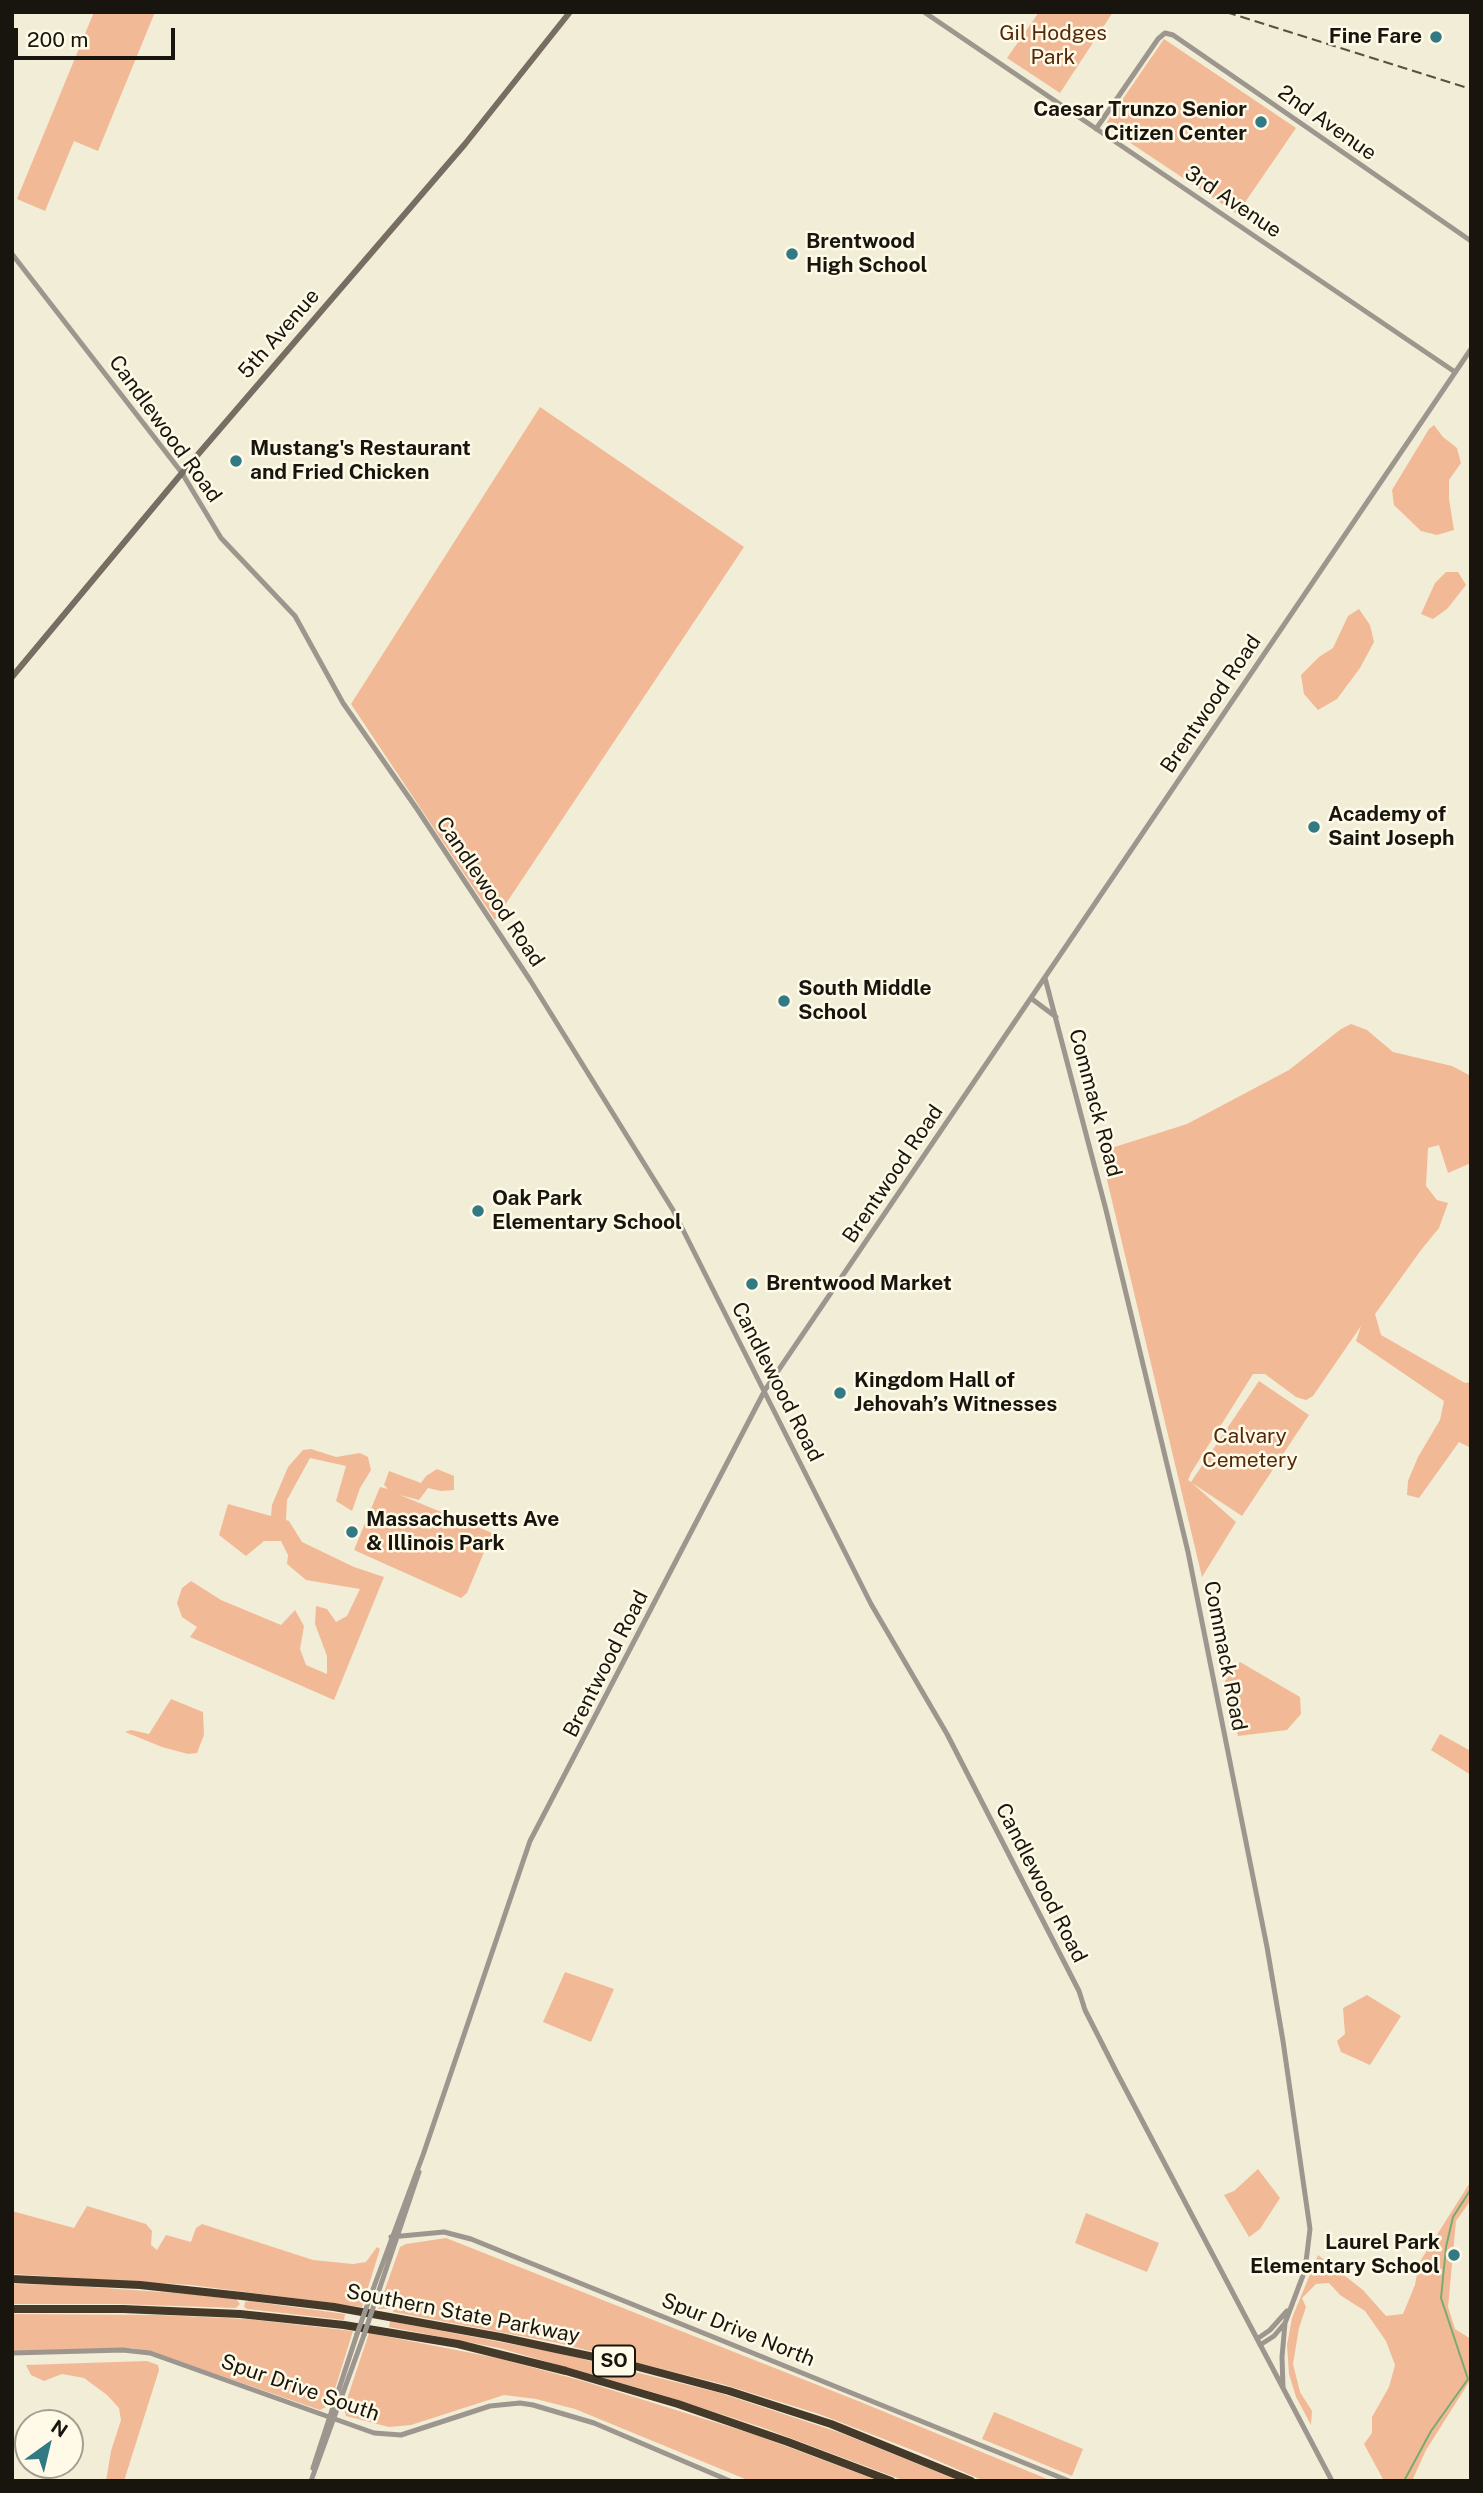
<!DOCTYPE html>
<html>
<head>
<meta charset="utf-8">
<style>
	body { margin:0 }
	#map { position:relative; width:1483px; height:2493px; overflow:hidden; background:#f2edd6; font-family:"Public Sans",sans-serif }
	canvas { display:block }
	.frame { position:absolute; inset:0; border:14px solid #17150d; pointer-events:none }
	.north { position:absolute; left:14px; top:2409px; width:70px; height:70px; box-sizing:border-box; background:#fefae7; border:2px solid #a29e90; border-radius:50%; rotate:34deg; font-size:19px; font-weight:700; line-height:28px; text-align:center; color:#17150d }
	.north::after { content:''; display:block; margin:auto; width:24px; height:32px; background:#317983; clip-path:polygon(50% 0,100% 100%,50% 72%,0 100%) }
	.scale { position:absolute; left:14px; top:28px; width:161px; height:32px; box-sizing:border-box; border:4px solid #17150d; border-top:0; padding-left:9px; font-size:21px; line-height:24px; white-space:nowrap; color:#17150d; -webkit-text-stroke:5px #fefae7; paint-order:stroke }
</style>
</head>
<body>
<div id="map">
<canvas width="1483" height="2493"></canvas>
<div class="frame"></div>
<div class="north">N</div>
<div class="scale">200 m</div>
</div>
<script>
const context = document.querySelector('canvas').getContext('2d');
context.lineJoin = 'round';
function fillPath(path, color) { context.fillStyle = color; context.fill(path, 'evenodd'); }
const toPath = rows => new Path2D(rows.map(r => 'M' + r).join(''));
function trace(path, color, width, dash) { context.strokeStyle = color; context.lineWidth = width; context.lineCap = dash ? 'butt' : 'round'; context.setLineDash(dash || []); context.stroke(path); }
function write(font, color, halo, rows, align = 'center') {
  context.font = font + ' "Public Sans",sans-serif'; context.lineWidth = 5; context.setLineDash([]); context.textBaseline = 'middle'; context.strokeStyle = halo; context.fillStyle = color; for (const [text, x, y, turn = 0] of rows) {
    context.save(); context.translate(x, y); context.rotate((+turn || 0) * Math.PI / 180); context.textAlign = isNaN(turn) ? turn : align; if (halo) context.strokeText(text, 0, 0); context.fillText(text, 0, 0); context.restore();
  }
}
fillPath(toPath([
	[94,12,155,12,98,151,74,141,45,211,17,199],
	[1039,12,1113,12,1060,93,1007,58],
	[1164,39,1296,128,1237,214,1111,130,1107,122],
	[540,407,744,547,495,920,351,704],
	[1434,425,1443,437,1457,448,1461,463,1449,480,1449,499,1454,530,1437,535,1421,531,1394,505,1392,490,1429,429],
	[1446,572,1458,572,1466,585,1447,609,1433,619,1421,614,1435,583],
	[1359,609,1370,625,1374,642,1360,668,1337,699,1318,710,1304,694,1301,675,1319,657,1333,648,1348,616],
	[1351,1024,1367,1030,1393,1052,1452,1066,1471,1076,1471,1163,1448,1173,1439,1145,1428,1148,1426,1186,1437,1200,1448,1203,1439,1228,1421,1250,1375,1314,1381,1335,1465,1383,1471,1382,1471,1448,1459,1442,1419,1498,1407,1495,1408,1481,1418,1457,1440,1420,1444,1401,1356,1341,1361,1326,1313,1396,1306,1400,1296,1397,1265,1374,1253,1374,1191,1473,1188,1480,1191,1482,1259,1381,1309,1415,1242,1516,1192,1483,1236,1522,1202,1577,1102,1159,1105,1150,1187,1124,1289,1070,1341,1029],
	[311,1449,336,1457,360,1453,368,1457,371,1470,360,1488,352,1511,336,1501,346,1466,310,1458,287,1500,286,1520,289,1521,302,1542,354,1567,384,1577,334,1700,190,1637,197,1627,182,1617,177,1603,182,1588,191,1581,221,1600,281,1625,295,1610,304,1626,300,1649,306,1665,327,1674,327,1656,315,1624,316,1606,327,1609,336,1622,347,1616,360,1589,306,1580,287,1564,288,1555,281,1541,264,1541,246,1556,219,1535,228,1504,271,1516,272,1505,288,1467,303,1450],
	[437,1469,454,1476,454,1490,441,1491,428,1488,419,1500,400,1495,492,1533,467,1593,461,1598,354,1550,380,1487,388,1489,384,1485,389,1471,421,1483,426,1476],
	[1240,1662,1300,1697,1301,1714,1287,1730,1238,1736,1225,1681],
	[171,1699,203,1712,204,1735,197,1753,188,1754,162,1747,125,1732,131,1730,149,1734],
	[1440,1734,1471,1751,1471,1775,1431,1750],
	[565,1972,614,1989,591,2042,543,2022],
	[1367,1995,1401,2016,1370,2065,1341,2052,1337,2041,1345,2034,1343,2008],
	[1258,2169,1280,2198,1260,2229,1249,2237,1224,2195,1234,2191],
	[1471,2181,1471,2200,1456,2221,1448,2307,1455,2329,1471,2339,1471,2379,1426,2450,1412,2481,1384,2481,1364,2444,1372,2433,1372,2417,1389,2387,1395,2365,1386,2341,1365,2311,1340,2295,1329,2283,1316,2284,1302,2298,1306,2307,1299,2328,1293,2364,1300,2392,1312,2411,1311,2425,1296,2397,1289,2374,1287,2345,1292,2318,1318,2255,1363,2290,1386,2316,1403,2314,1415,2285,1419,2263],
	[87,2206,146,2224,152,2231,151,2245,157,2250,166,2235,191,2242,196,2228,202,2224,313,2260,353,2264,366,2262,377,2247,380,2249,362,2307,191,2285,12,2274,12,2211,74,2228],
	[1086,2213,1159,2243,1147,2272,1075,2243],
	[446,2238,858,2401,1052,2481,984,2481,920,2453,819,2414,722,2384,558,2343,393,2312,394,2309,378,2309,400,2247,406,2244],
	[12,2284,62,2285,190,2294,236,2299,240,2304,236,2308,118,2304,12,2304],
	[249,2301,345,2314,344,2320,247,2309,244,2307,245,2302],
	[12,2314,160,2315,247,2319,353,2331,330,2405,320,2410,149,2351,132,2348,12,2351],
	[390,2321,558,2353,720,2393,841,2433,960,2481,905,2481,761,2427,656,2393,499,2348,389,2327],
	[369,2333,497,2358,583,2381,756,2435,879,2481,750,2481,575,2409,536,2399,504,2395,411,2425,389,2427,346,2416,344,2408],
	[147,2361,158,2365,159,2370,124,2481,106,2481,111,2451,121,2420,119,2408,107,2395,84,2378,62,2374,44,2381,31,2375,26,2365],
	[994,2412,1083,2449,1072,2476,982,2439]
]), '#f2b997');
trace(toPath([
	[1404,2481,1431,2431,1468,2379,1441,2298,1446,2247,1453,2217,1471,2189]
]), '#78ab70', 2);
trace(toPath([
	[924,12,1455,372],
	[1096,129,1158,39,1165,33,1173,35,1250,88,1471,241],
	[12,254,182,473,221,538,295,616,343,703,417,809,530,980,673,1210,871,1604,947,1734,1079,1991,1085,2010,1117,2073,1332,2481],
	[1045,978,1106,1210,1188,1552,1267,1947,1283,2041,1310,2229,1305,2270,1285,2323,1274,2336,1260,2345],
	[1032,999,1056,1017],
	[391,2237,444,2232,471,2239,1069,2481],
	[369,2300,423,2155,530,1841,765,1390,1471,349],
	[375,2302,419,2172],
	[1257,2339,1270,2330,1287,2311],
	[12,2353,123,2350,150,2353,374,2433,401,2435,490,2406,520,2403,533,2405,594,2423,730,2481],
	[1283,2387,1282,2357,1285,2323],
	[313,2468,357,2334],
	[311,2481,364,2335]
]), '#9d968e', 5);
trace(toPath([
	[12,677,182,473,465,144,570,12]
]), '#776d62', 6);
trace(toPath([
	[12,2279,140,2285,242,2296,334,2307,500,2337,627,2364,729,2391,831,2424,971,2481],
	[12,2309,123,2309,240,2314,344,2325,458,2344,566,2371,678,2404,788,2442,891,2481]
]), '#453929', 8);
trace(toPath([
	[1226,12,1471,89]
]), '#545245', 2, [10, 5]);
trace(toPath([
	[357,2334,369,2300],
	[364,2335,375,2302]
]), '#9d968e', 5);
for (const [x, y, r, color] of [
	[1436,37,7,"#317983"],
	[1261,122,7,"#317983"],
	[792,254,7,"#317983"],
	[236,461,7,"#317983"],
	[1314,827,7,"#317983"],
	[784,1001,7,"#317983"],
	[478,1211,7,"#317983"],
	[752,1284,7,"#317983"],
	[840,1393,7,"#317983"],
	[352,1532,7,"#317983"],
	[1454,2255,7,"#317983"]
]) { const dot = new Path2D(); dot.arc(x, y, r, 0, 2 * Math.PI); context.fillStyle = color; context.fill(dot); trace(dot, '#fefae7', 2.5); }
for (const [x, y, w] of [
	[614,2361,42]
]) { const box = new Path2D(); box.roundRect(x - w / 2, y - 15.5, w, 31, 5); context.fillStyle = '#fefae7'; context.fill(box); trace(box, '#17150d', 2); }
write('bold 19px', '#17150d', null, [
	["SO",614,2361]
]);
write('21px', '#542809', '#fefae7', [
	["Gil Hodges",1053,34],
	["Park",1053,58],
	["Calvary",1250,1437],
	["Cemetery",1250,1461]
]);
write('bold 21px', '#17150d', '#fefae7', [
	["Fine Fare",1422,37,"right"],
	["Caesar Trunzo Senior",1247,110,"right"],
	["Citizen Center",1247,134,"right"],
	["Brentwood",806,242],
	["High School",806,266],
	["Mustang's Restaurant",250,449],
	["and Fried Chicken",250,473],
	["Academy of",1328,815],
	["Saint Joseph",1328,839],
	["South Middle",798,989],
	["School",798,1013],
	["Oak Park",492,1199],
	["Elementary School",492,1223],
	["Brentwood Market",766,1284],
	["Kingdom Hall of",854,1381],
	["Jehovah’s Witnesses",854,1405],
	["Massachusetts Ave",366,1520],
	["& Illinois Park",366,1544],
	["Laurel Park",1440,2243,"right"],
	["Elementary School",1440,2267,"right"]
], 'left');
write('21px', '#17150d', '#fefae7', [
	["2nd Avenue",1327,123,35],
	["3rd Avenue",1233,202,34],
	["5th Avenue",279,334,-49],
	["Candlewood Road",165,429,54],
	["Brentwood Road",1211,704,-56],
	["Candlewood Road",490,892,56],
	["Commack Road",1095,1103,75],
	["Brentwood Road",893,1174,-56],
	["Candlewood Road",777,1382,63],
	["Commack Road",1225,1656,79],
	["Brentwood Road",606,1664,-63],
	["Candlewood Road",1041,1883,63],
	["Southern State Parkway",463,2314,11],
	["Spur Drive North",738,2330,22],
	["Spur Drive South",300,2388,19]
]);
</script>
</body>
</html>
